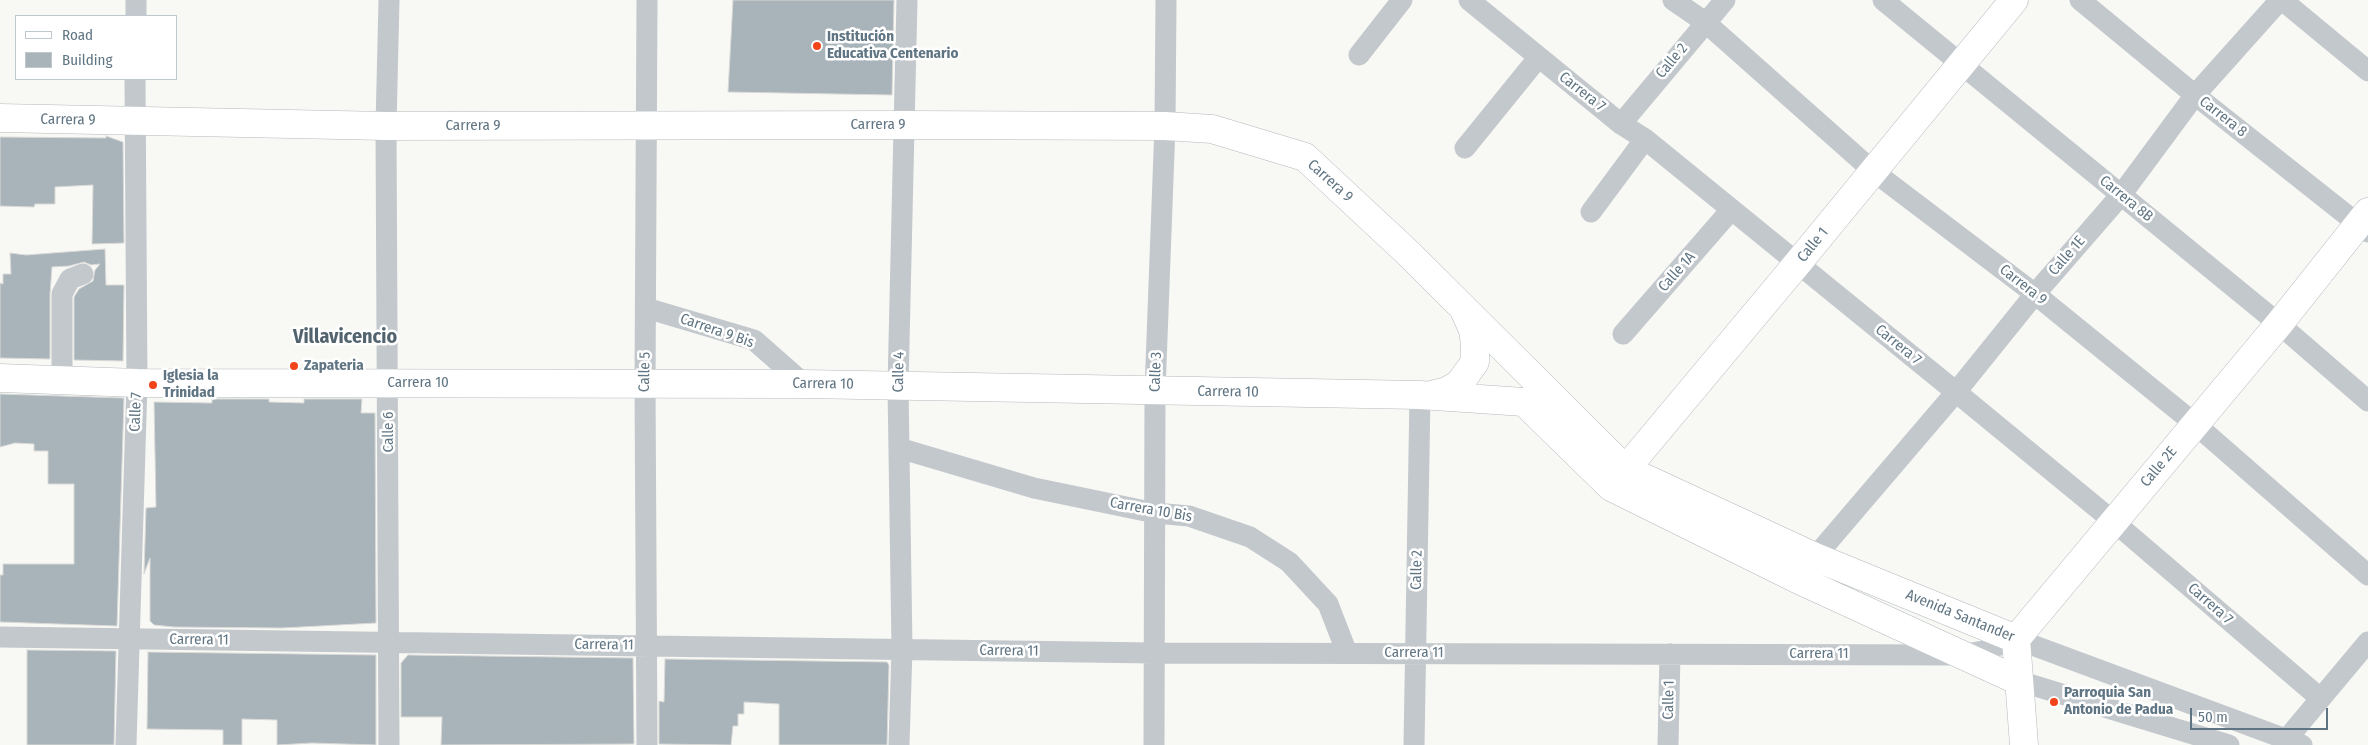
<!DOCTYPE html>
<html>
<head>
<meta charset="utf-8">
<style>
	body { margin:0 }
	#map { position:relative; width:2368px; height:745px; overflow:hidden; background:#f8f8f5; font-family:"Fira Sans Condensed",sans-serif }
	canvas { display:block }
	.legend { position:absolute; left:15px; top:15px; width:162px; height:65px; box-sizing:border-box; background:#fff; border:1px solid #bfc8cd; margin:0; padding:6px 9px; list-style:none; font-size:15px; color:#607583 }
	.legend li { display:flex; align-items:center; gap:10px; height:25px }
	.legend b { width:25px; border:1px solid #bfc8cd }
	.scale { position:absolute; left:2190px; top:708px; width:138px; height:22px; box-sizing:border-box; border:2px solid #607583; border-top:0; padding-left:6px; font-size:15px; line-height:18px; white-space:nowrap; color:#607583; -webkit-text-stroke:4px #fff; paint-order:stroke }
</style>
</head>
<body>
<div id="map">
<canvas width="2368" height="745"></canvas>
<ul class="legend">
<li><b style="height:6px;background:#fff"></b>Road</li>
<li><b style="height:14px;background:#a9b3ba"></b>Building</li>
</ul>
<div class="scale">50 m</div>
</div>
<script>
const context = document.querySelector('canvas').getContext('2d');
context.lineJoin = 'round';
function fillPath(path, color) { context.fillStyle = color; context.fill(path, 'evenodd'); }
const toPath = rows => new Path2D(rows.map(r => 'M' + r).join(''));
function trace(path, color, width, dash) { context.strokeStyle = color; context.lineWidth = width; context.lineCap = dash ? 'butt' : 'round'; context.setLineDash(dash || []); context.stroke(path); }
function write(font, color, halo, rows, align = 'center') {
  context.font = font + ' "Fira Sans Condensed",sans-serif'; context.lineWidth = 5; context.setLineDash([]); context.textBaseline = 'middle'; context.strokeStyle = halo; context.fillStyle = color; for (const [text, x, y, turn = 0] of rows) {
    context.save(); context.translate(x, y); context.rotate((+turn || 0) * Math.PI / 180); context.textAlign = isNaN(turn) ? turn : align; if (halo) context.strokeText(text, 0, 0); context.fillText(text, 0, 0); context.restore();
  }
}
const building = toPath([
	[733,0,894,0,892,95,728,92,733,0],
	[106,136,123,142,124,243,92,244,93,185,55,187,55,204,35,204,34,207,0,206,0,137,106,138,106,136],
	[105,249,106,285,124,285,123,361,74,360,74,297,79,289,93,281,95,270,100,264,91,265,84,262,69,266,52,267,50,294,50,359,0,358,0,283,3,284,3,274,11,274,10,253,26,255,105,249],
	[0,394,124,398,117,626,0,622,0,575,3,575,3,564,74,564,74,484,48,484,48,451,34,451,34,444,15,443,0,447,0,394],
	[212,399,269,399,269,402,304,403,304,399,362,399,361,413,375,413,376,623,282,628,174,627,154,625,150,621,150,558,144,574,146,508,156,507,154,402,212,403,212,399],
	[27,650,116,651,114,745,27,745,27,650],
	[148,652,376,655,376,745,312,743,277,745,277,720,242,719,242,745,223,745,223,730,147,729,148,652],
	[408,655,633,658,634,744,441,745,442,717,401,717,401,663,408,655],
	[665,659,887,662,889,665,887,745,779,745,779,704,744,702,744,714,738,714,738,726,733,726,731,745,659,744,659,701,664,702,665,659]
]);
fillPath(building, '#a9b3ba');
trace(building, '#dadad7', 1);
const major = toPath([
	[0,118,386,126,905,125,1165,126,1212,129,1305,157,1408,253,1625,469,1815,557,2016,639],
	[0,378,137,383,804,384,1420,395,1524,402,1611,487,1797,579,2019,681],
	[1431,395,1447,391,1459,384,1475,362,1475,345,1473,330,1465,312],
	[1615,482,1797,264,2014,0],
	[2024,745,2016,639,2279,324,2368,212]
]);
trace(major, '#b4babe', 29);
trace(toPath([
	[1469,0,1621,124,1645,139,1956,392,2113,521,2320,698],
	[1673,0,1705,22,1873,171,2035,294,2195,424,2368,575],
	[1883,0,2279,324,2368,401],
	[2080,0,2195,95,2368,232],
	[2282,0,2368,71],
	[136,16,136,0],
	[1359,55,1402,0],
	[1621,124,1725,0],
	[1465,148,1538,58],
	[1591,212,1645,139],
	[646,308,754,340,804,384],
	[1623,334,1731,210],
	[62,380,62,294,70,279,83,274],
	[899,448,1034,488,1155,513,1189,516,1250,537,1289,562,1328,604,1347,653],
	[1815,557,1956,392,2035,294,2121,195,2195,95,2280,0],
	[0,637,1154,653,1961,655,1983,651,2016,639,2302,745],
	[2019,681,2229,745],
	[2286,740,2368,642],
	[126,745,137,383,135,79],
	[389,745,386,126,389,0],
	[647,745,645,384,647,0],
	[899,745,902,649,898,386,907,0],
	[1154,745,1155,391,1165,126,1166,0],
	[1414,745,1420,395],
	[1668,745,1670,654]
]), '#c3c8cc', 21);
trace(major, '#fff', 28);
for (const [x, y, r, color] of [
	[817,46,5,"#f2431b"],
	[294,366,5,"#f2431b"],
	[153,385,5,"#f2431b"],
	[2054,702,5,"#f2431b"]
]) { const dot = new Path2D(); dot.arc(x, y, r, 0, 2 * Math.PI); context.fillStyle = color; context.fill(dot); trace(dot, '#fff', 2); }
write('bold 15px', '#607583', '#fff', [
	["Institución",827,37],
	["Educativa Centenario",827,54],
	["Zapateria",304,366],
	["Iglesia la",163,376],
	["Trinidad",163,393],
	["Parroquia San",2064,693],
	["Antonio de Padua",2064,710]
], 'left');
write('15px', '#607583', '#fff', [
	["Calle 2",1672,61,-50],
	["Carrera 7",1582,92,38],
	["Carrera 8",2223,117,38],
	["Carrera 9",68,120,1],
	["Carrera 9",878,125],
	["Carrera 9",473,126],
	["Carrera 9",1330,181,42],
	["Carrera 8B",2126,199,39],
	["Calle 1",1813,245,-51],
	["Calle 1E",2067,256,-49],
	["Calle 1A",1677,272,-49],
	["Carrera 9",2023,285,38],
	["Carrera 9 Bis",717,331,19],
	["Carrera 7",1898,345,39],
	["Calle 5",645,372,-89],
	["Calle 4",899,372,-89],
	["Calle 3",1156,372,-88],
	["Carrera 10",418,383],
	["Carrera 10",823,384,1],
	["Carrera 10",1228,392,1],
	["Calle 7",136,412,-88],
	["Calle 6",389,432,-90],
	["Calle 2E",2159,467,-50],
	["Carrera 10 Bis",1151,510,10],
	["Calle 2",1417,570,-89],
	["Carrera 7",2210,604,41],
	["Avenida Santander",1960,616,22],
	["Carrera 11",199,640,1],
	["Carrera 11",604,645,1],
	["Carrera 11",1009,651,1],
	["Carrera 11",1414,653],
	["Carrera 11",1819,654],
	["Calle 1",1669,700,-89]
]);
write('bold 20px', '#53636d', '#fff', [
	["Villavicencio",345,337]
]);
</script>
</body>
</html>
